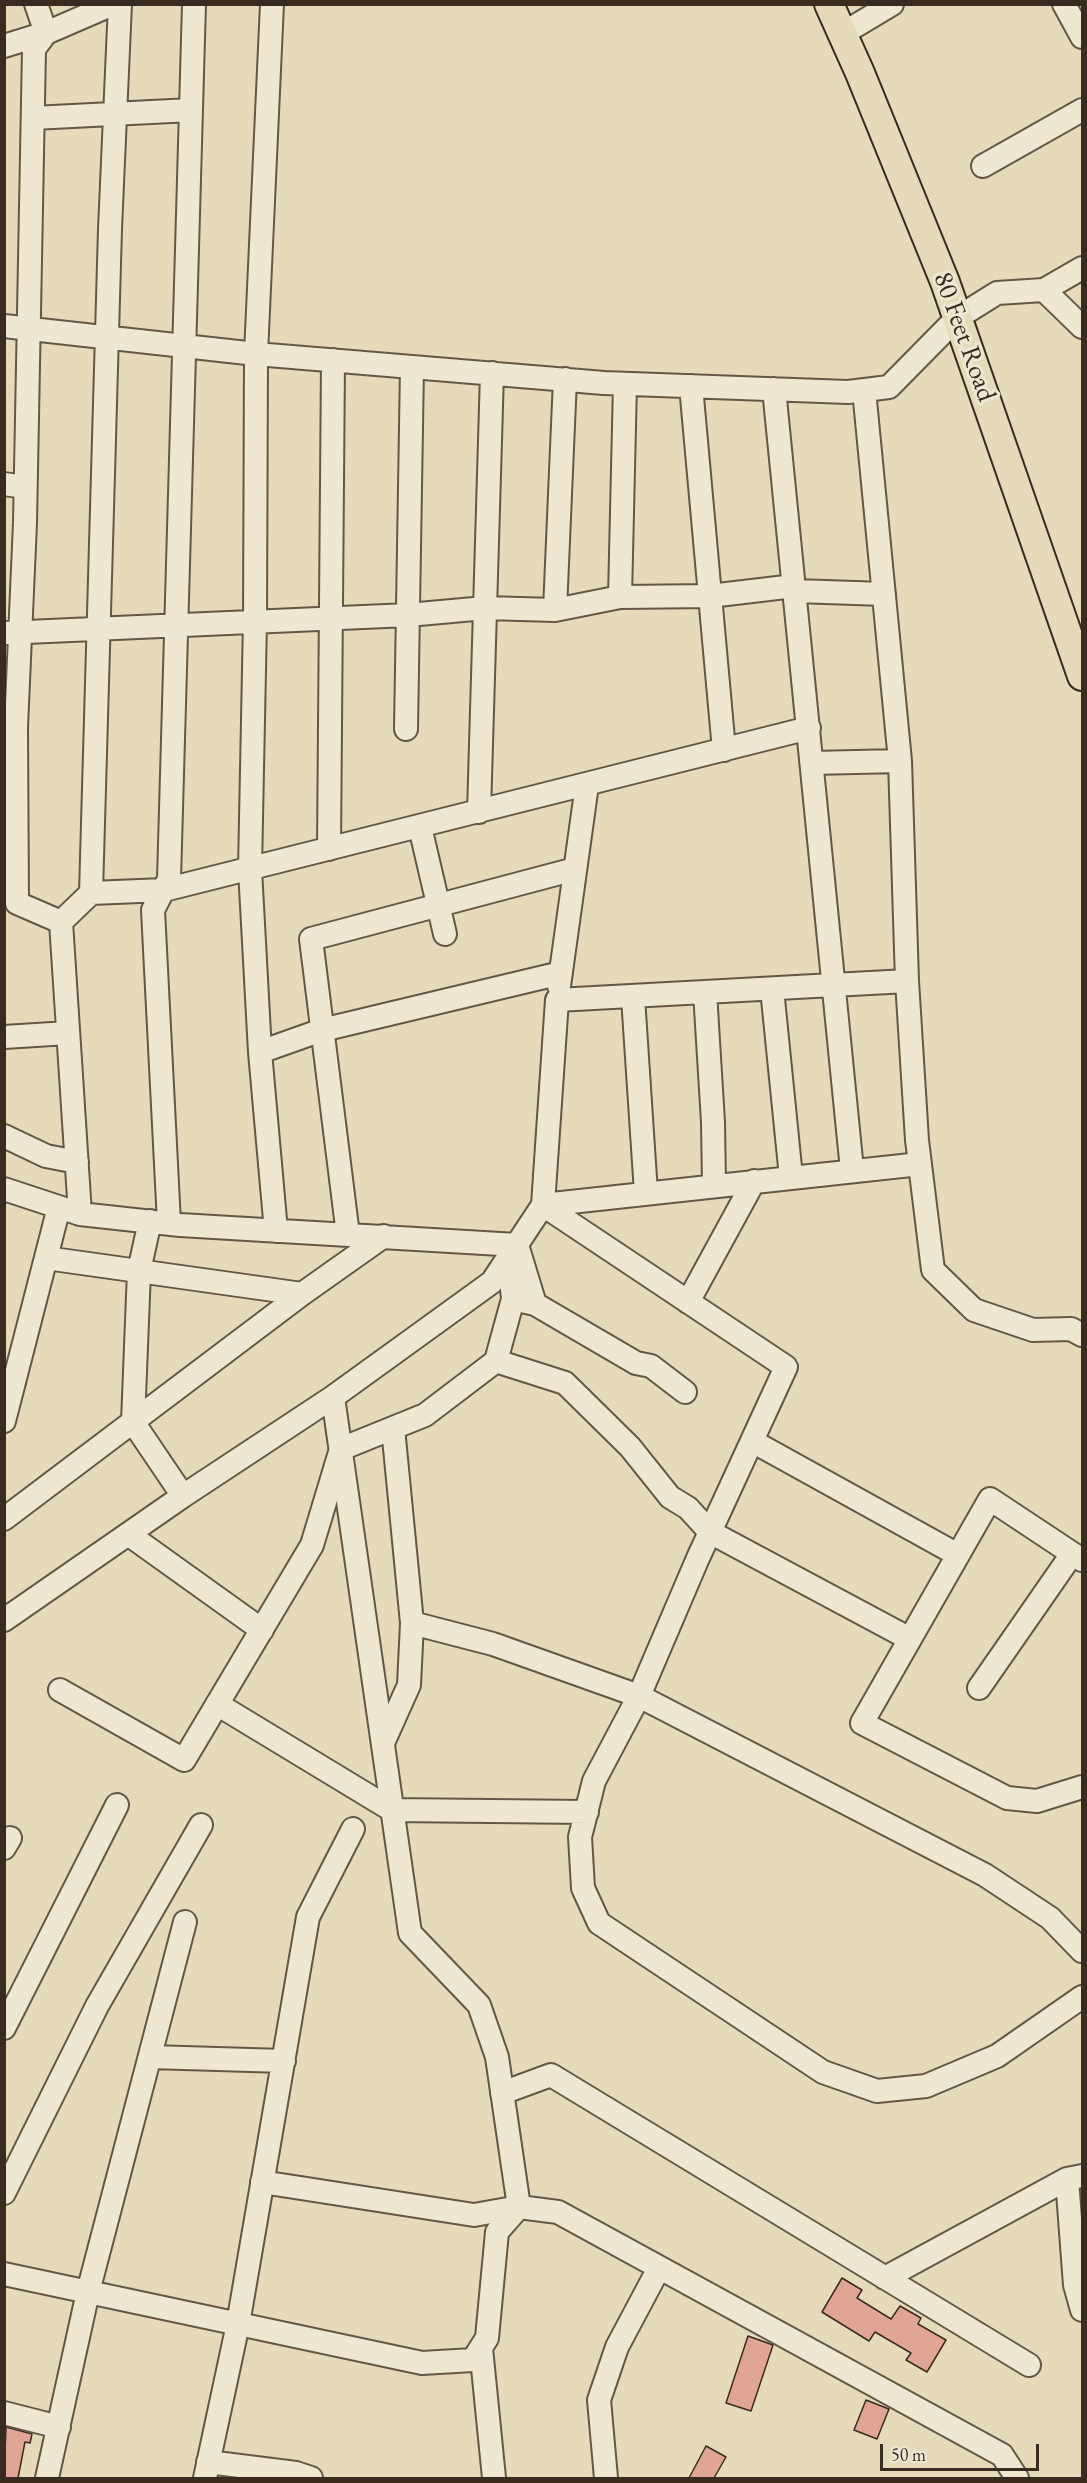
<!DOCTYPE html>
<html>
<head>
<meta charset="utf-8">
<style>
	body { margin:0 }
	#map { position:relative; width:1087px; height:2483px; overflow:hidden; background:#e5dbba; font-family:"EB Garamond",serif }
	canvas { display:block }
	.frame { position:absolute; inset:0; border:6px solid #3a2b20; pointer-events:none }
	.scale { position:absolute; left:880px; top:2444px; width:159px; height:27px; box-sizing:border-box; border:3px solid #3a2b20; border-top:0; padding-left:8px; font-size:18px; line-height:21px; white-space:nowrap; color:#3a2b20; -webkit-text-stroke:4px #eee8d2; paint-order:stroke }
</style>
</head>
<body>
<div id="map">
<canvas width="1087" height="2483"></canvas>
<div class="frame"></div>
<div class="scale">50 m</div>
</div>
<script>
const context = document.querySelector('canvas').getContext('2d');
context.lineJoin = 'round';
function fillPath(path, color) { context.fillStyle = color; context.fill(path, 'evenodd'); }
const toPath = rows => new Path2D(rows.map(r => 'M' + r).join(''));
function trace(path, color, width, dash) { context.strokeStyle = color; context.lineWidth = width; context.lineCap = dash ? 'butt' : 'round'; context.setLineDash(dash || []); context.stroke(path); }
function write(font, color, halo, rows, align = 'center') {
  context.font = font + ' "EB Garamond",serif'; context.lineWidth = 6; context.setLineDash([]); context.textBaseline = 'middle'; context.strokeStyle = halo; context.fillStyle = color; for (const [text, x, y, turn = 0] of rows) {
    context.save(); context.translate(x, y); context.rotate((+turn || 0) * Math.PI / 180); context.textAlign = isNaN(turn) ? turn : align; if (halo) context.strokeText(text, 0, 0); context.fillText(text, 0, 0); context.restore();
  }
}
const building = toPath([
	[842,2278,862,2290,857,2298,891,2319,900,2306,921,2318,918,2324,946,2340,927,2372,906,2360,911,2353,875,2332,869,2341,822,2312,842,2278],
	[748,2336,773,2345,751,2411,726,2403,748,2336],
	[866,2400,889,2409,877,2439,854,2430,866,2400],
	[6,2427,32,2434,30,2443,25,2442,18,2478,4,2478,6,2427],
	[706,2446,726,2457,714,2478,689,2478,706,2446]
]);
fillPath(building, '#e0a594');
trace(building, '#3a2b20', 1.5);
const minor = toPath([
	[36,4,46,33,34,49,25,523,16,727,17,903,61,922,80,1214],
	[272,4,256,354,255,620,250,869,260,1052,276,1231],
	[1064,4,1082,37],
	[842,34,892,4],
	[4,46,46,33,113,4],
	[33,118,191,110],
	[983,166,1082,110],
	[1044,290,1082,268],
	[4,326,256,354,604,383,848,392,889,387,957,318,997,293,1044,290,1082,327],
	[691,386,724,750],
	[774,389,852,1170],
	[864,390,900,761,907,981,917,1140,933,1270,974,1310,1033,1330,1071,1329,1082,1335],
	[4,484,25,487],
	[620,597,625,384],
	[555,610,565,379],
	[4,633,408,615,485,608,555,610,620,597,710,596,794,586,796,591,884,594],
	[406,729,412,367],
	[812,763,900,761],
	[479,812,492,373],
	[420,827,445,934],
	[329,849,333,360],
	[91,893,110,229,120,4],
	[61,922,91,893,164,890,809,728],
	[907,981,557,1000,543,1205,920,1164],
	[559,986,587,785],
	[772,989,791,1177],
	[705,992,713,1122,714,1186],
	[633,997,646,1193],
	[4,1037,68,1033],
	[260,1052,322,1030,561,973],
	[4,1136,46,1156,77,1162],
	[4,1189,80,1214,180,1225,517,1245,535,1304],
	[150,1221,139,1271,133,1422,183,1496],
	[169,1223,153,910,169,879,194,4],
	[348,1235,311,939,575,869],
	[46,1258,302,1294],
	[522,1301,535,1304,636,1363,651,1366,685,1392],
	[688,1302,754,1181],
	[496,1361,565,1383,630,1447,670,1497,688,1508,710,1532,910,1639],
	[4,1421,59,1207],
	[752,1441,958,1555],
	[4,1519,302,1294,384,1236],
	[128,1534,262,1630],
	[1082,1560,990,1499,862,1723,1007,1798,1037,1801,1082,1787],
	[4,1620,183,1496,333,1397,492,1282,543,1205,786,1367,698,1558,639,1696,594,1781,580,1837,583,1888,599,1923,823,2072,877,2091,926,2086,997,2056,1082,1997],
	[412,1623,493,1644,639,1696,985,1875,1050,1918,1082,1951],
	[979,1688,1072,1554],
	[60,1690,184,1760,312,1545,341,1449,425,1415,496,1361,513,1299,509,1259],
	[217,1704,392,1810,587,1812],
	[383,1743,409,1685,412,1623,393,1428],
	[4,1848,10,1838],
	[4,2028,117,1805],
	[150,2057,284,2061],
	[502,2093,551,2075,1029,2365],
	[1082,2176,1067,2179,1075,2285,1082,2310],
	[262,2182,474,2215,519,2207,497,2057,479,2005,410,1933,333,1397],
	[4,2193,97,2006,201,1825],
	[4,2274,422,2363,473,2360,487,2338,497,2232,519,2207,558,2212,1002,2455,1017,2478],
	[885,2278,1067,2179],
	[481,2348,494,2478],
	[4,2413,59,2427],
	[208,2462,296,2473,311,2478],
	[47,2478,88,2292,185,1922],
	[205,2478,238,2324,308,1917,353,1829],
	[606,2478,599,2400,617,2347,659,2268]
]);
const major = toPath([
	[829,4,860,73,945,282,1082,676]
]);
trace(minor, '#655746', 26);
trace(major, '#3a2b20', 32);
trace(minor, '#eee8d2', 22);
trace(major, '#e5dbba', 28);
write('27px', '#3a2b20', '#eee8d2', [
	["80 Feet Road",964,337,70]
]);
</script>
</body>
</html>
